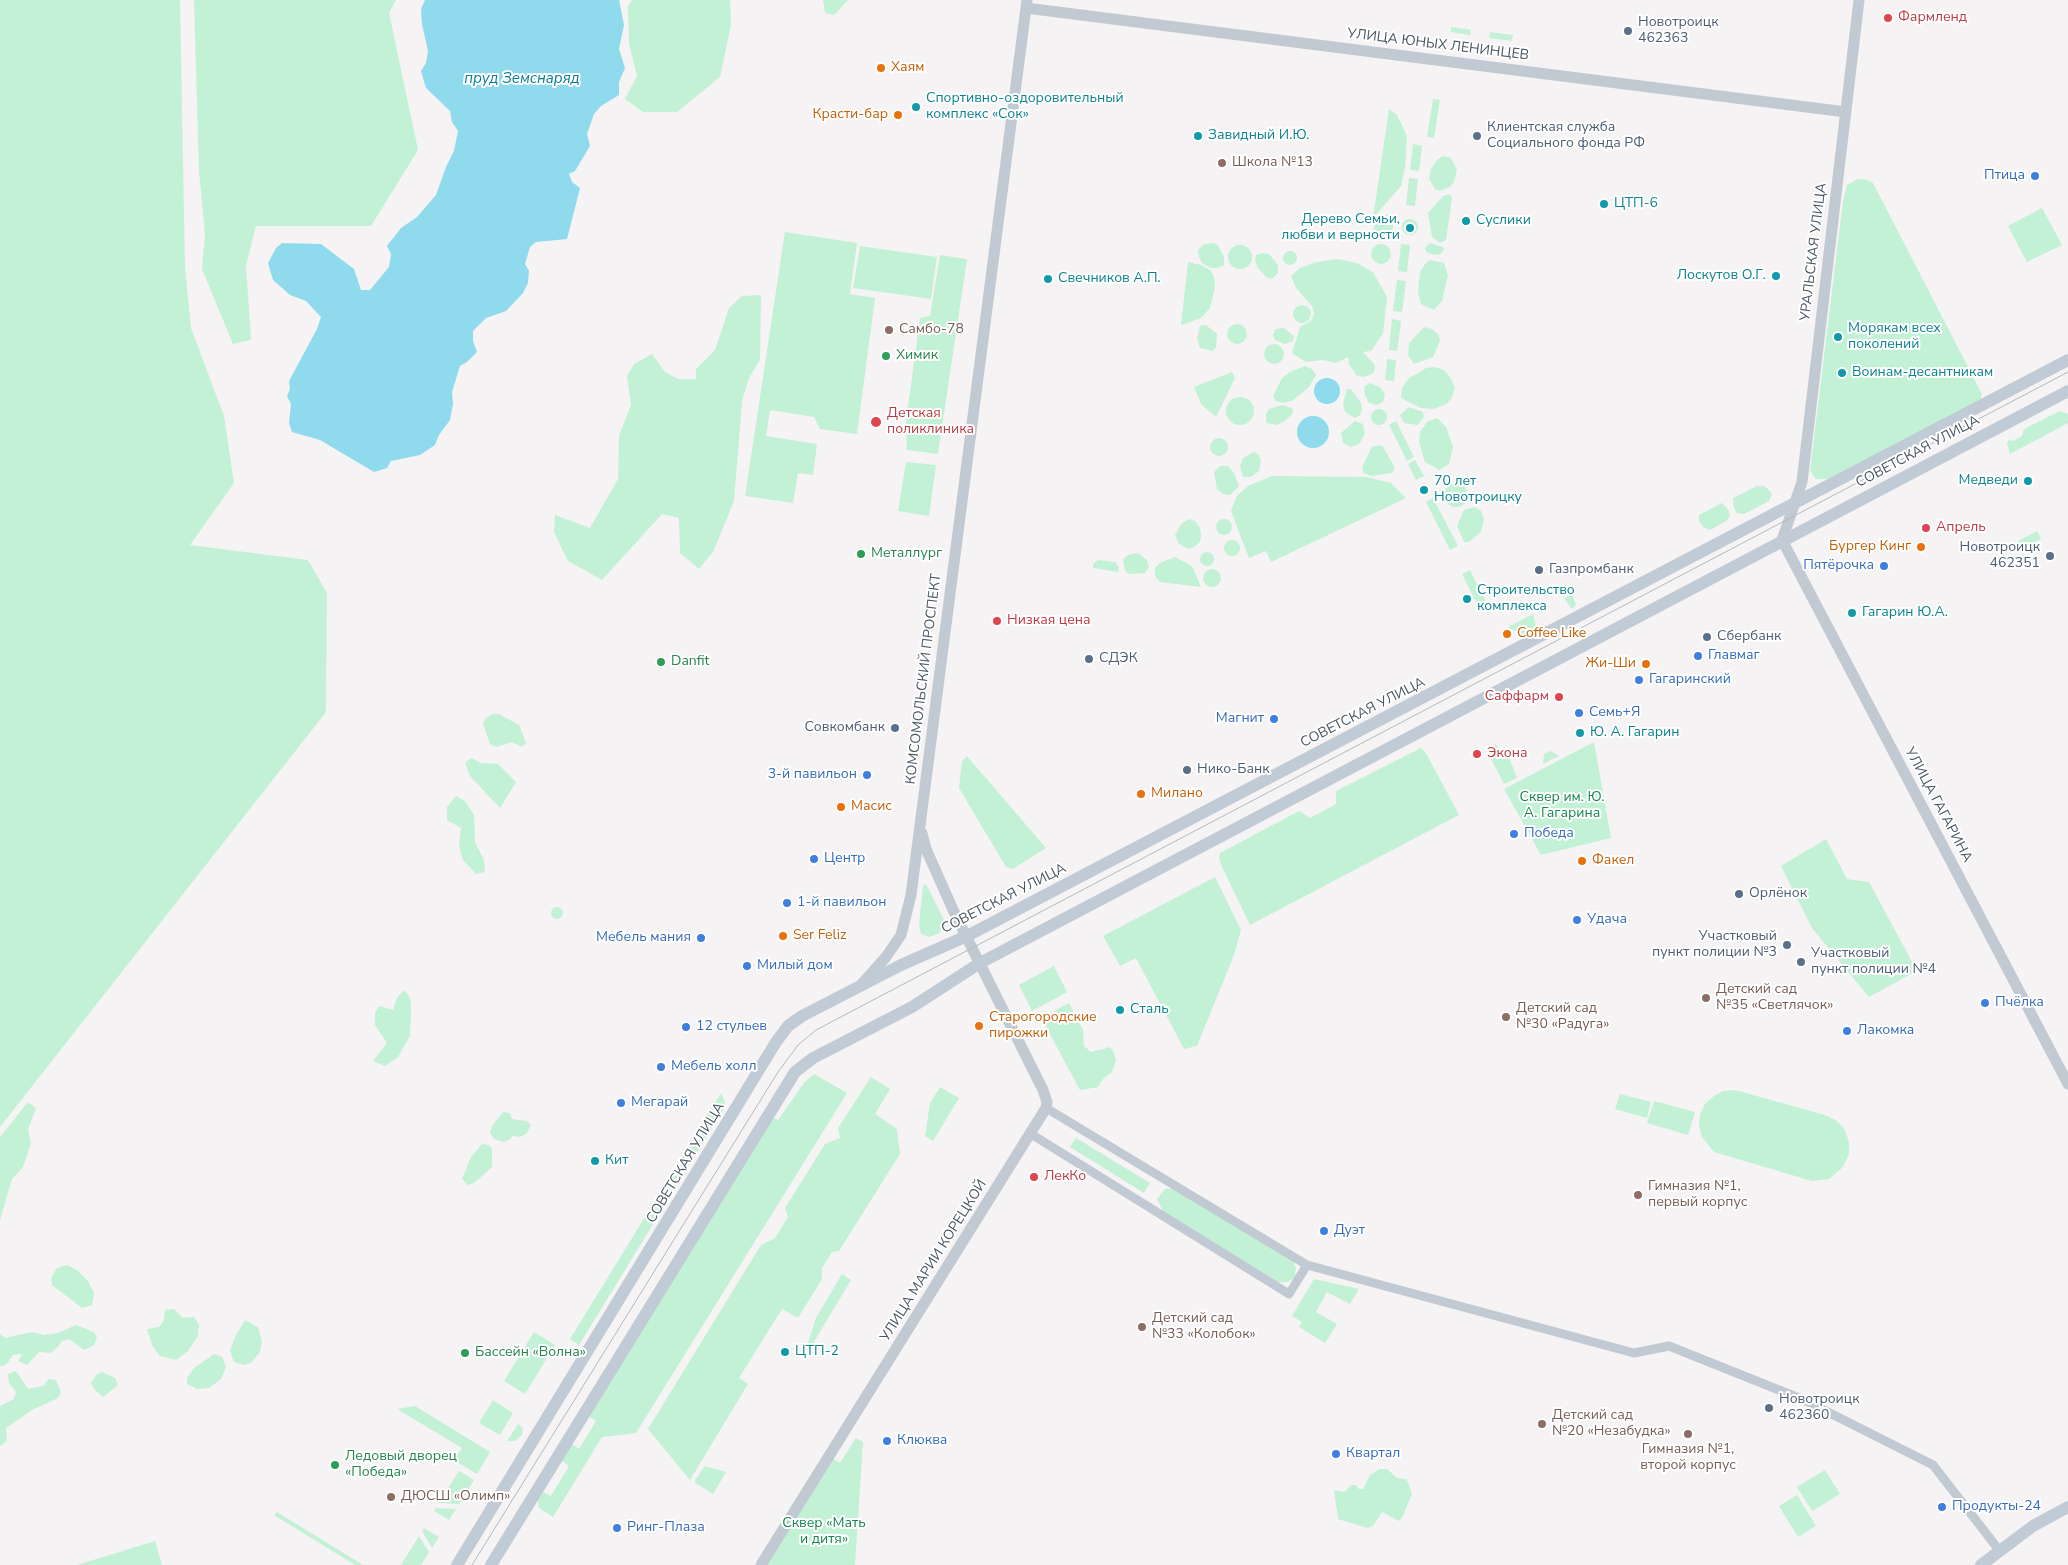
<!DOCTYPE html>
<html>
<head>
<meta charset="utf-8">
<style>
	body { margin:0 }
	canvas { display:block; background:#f5f3f3 }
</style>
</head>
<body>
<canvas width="2068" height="1565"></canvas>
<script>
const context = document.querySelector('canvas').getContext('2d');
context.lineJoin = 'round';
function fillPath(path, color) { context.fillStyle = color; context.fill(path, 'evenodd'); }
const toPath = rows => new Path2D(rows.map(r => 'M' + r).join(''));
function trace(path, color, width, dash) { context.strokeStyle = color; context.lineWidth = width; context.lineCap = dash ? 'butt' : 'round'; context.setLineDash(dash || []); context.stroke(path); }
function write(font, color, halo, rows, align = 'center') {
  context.font = font + ' "Nunito Sans",sans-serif'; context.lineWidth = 4; context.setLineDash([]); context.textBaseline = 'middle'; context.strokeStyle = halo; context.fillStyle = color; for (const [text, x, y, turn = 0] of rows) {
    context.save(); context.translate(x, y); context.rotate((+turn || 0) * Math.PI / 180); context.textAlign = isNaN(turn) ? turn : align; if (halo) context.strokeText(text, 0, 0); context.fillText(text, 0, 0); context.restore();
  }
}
fillPath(toPath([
	[0,0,180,0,185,267,191,328,224,416,234,483,190,545,308,560,327,593,326,712,0,1127],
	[194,0,396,0,389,13,418,150,371,226,256,226,246,266,251,340,233,344,202,269,205,235,199,171],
	[632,0,730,0,731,25,720,77,677,112,643,112,625,99,637,76,629,44,628,6],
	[823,0,848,0,834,15,825,13],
	[1451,27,1471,30,1470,35,1451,32],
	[1490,32,1513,35,1512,41,1489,38],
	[1433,99,1440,100,1434,138,1427,137],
	[1389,109,1397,115,1407,136,1405,168,1401,186,1373,218],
	[1413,144,1422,146,1419,171,1410,170],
	[1443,156,1451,158,1457,170,1454,182,1450,187,1440,191,1435,189,1429,179,1431,169,1437,160],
	[1409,178,1418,179,1415,206,1406,205],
	[1858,179,1864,179,1873,183,1982,394,1980,401,1828,479,1816,479,1810,471,1843,201,1847,185],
	[1450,194,1452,198,1446,240,1440,243,1432,237,1428,213,1443,196],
	[2042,208,2062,245,2027,262,2008,226],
	[1384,215,1389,215,1393,219,1393,231,1386,238,1374,239,1372,234,1376,222],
	'1402 227a8 8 0 1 1 16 0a8 8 0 1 1-16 0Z',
	[785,232,857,243,850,294,875,298,857,434,820,429,814,417,770,410,766,436,817,444,813,475,798,473,793,503,745,496],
	[1211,243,1217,244,1224,257,1224,265,1218,268,1211,268,1202,263,1199,257,1198,250,1203,245],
	[1430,243,1443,247,1444,250,1440,254,1434,255,1426,252,1425,248],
	'1371 254a10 10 0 1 1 20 0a10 10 0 1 1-20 0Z',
	[1401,244,1410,245,1407,272,1398,271],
	'1228 257a12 12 0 1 1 24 0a12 12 0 1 1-24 0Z',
	[860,246,937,257,931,299,853,288],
	'1283 258a7 7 0 1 1 14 0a7 7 0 1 1-14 0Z',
	[1262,253,1269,254,1278,265,1278,273,1272,279,1266,277,1257,267,1255,260,1256,255],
	[940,255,967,259,938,454,907,450,906,422,920,318,930,316],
	[1337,259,1357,263,1373,272,1387,297,1383,333,1371,351,1363,352,1375,365,1374,372,1370,375,1363,377,1356,375,1349,364,1348,357,1336,363,1323,360,1306,362,1292,353,1300,327,1311,321,1314,314,1312,306,1296,288,1291,276,1300,268,1317,262],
	[1430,260,1444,263,1448,275,1442,301,1434,310,1421,304,1418,292,1420,272,1425,264],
	[1188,262,1201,265,1210,270,1214,277,1215,287,1210,308,1201,318,1181,325],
	[1397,280,1406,281,1402,312,1393,311],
	[761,295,760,360,749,378,742,401,734,501,713,552,699,569,680,553,679,518,662,514,602,580,568,561,554,532,555,515,590,528,618,479,619,436,631,405,627,376,634,364,652,354,665,372,678,379,696,379,696,369,715,350,729,308,742,296],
	'1293 314a9 9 0 1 1 18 0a9 9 0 1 1-18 0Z',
	[1392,319,1401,321,1397,351,1389,350],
	'1227 334a10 10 0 1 1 20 0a10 10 0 1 1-20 0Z',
	[1206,325,1217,334,1216,347,1213,351,1200,348,1197,339,1200,326],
	[1424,327,1432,329,1438,334,1440,341,1433,357,1414,364,1408,355,1409,343],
	[1284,328,1294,336,1293,341,1285,344,1275,340,1273,335,1275,329],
	'1264 354a10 10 0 1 1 20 0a10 10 0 1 1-20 0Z',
	[1387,359,1396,360,1394,381,1385,380],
	[1305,366,1312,369,1316,375,1309,387,1292,401,1283,403,1276,401,1273,396,1282,378,1290,372],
	[1434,367,1444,370,1450,377,1455,388,1452,398,1446,404,1433,409,1421,408,1401,398,1402,388,1408,379,1426,368],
	[1232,372,1235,378,1216,417,1201,404,1194,387],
	[1370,383,1380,387,1385,394,1383,402,1377,405,1369,403,1365,395,1364,387],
	[1347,389,1351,389,1361,403,1362,410,1360,415,1355,418,1345,412,1343,403],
	'1226 411a14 14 0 1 1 28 0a14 14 0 1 1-28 0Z',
	[1282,405,1292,408,1293,413,1285,421,1277,425,1266,423,1266,414,1269,409],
	[1409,407,1423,412,1424,417,1418,425,1404,423,1400,415],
	'1371 417a8 8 0 1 1 16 0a8 8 0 1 1-16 0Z',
	[2060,411,2068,414,2068,423,2010,454,2007,443,2009,440,2013,441,2022,436,2024,429],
	[1437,418,1446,427,1453,447,1449,464,1439,470,1425,462,1419,442,1420,432,1427,422],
	[1355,421,1363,424,1365,434,1359,444,1351,447,1343,443,1341,433],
	[1396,421,1414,457,1407,461,1389,425],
	'1210 447a9 9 0 1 1 18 0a9 9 0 1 1-18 0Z',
	[1379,445,1383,447,1395,468,1392,473,1371,476,1364,473,1362,467,1372,447],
	[1254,452,1259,455,1261,461,1259,471,1251,477,1243,477,1240,466,1243,458],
	[1415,460,1424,476,1416,480,1408,464],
	[906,462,936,465,929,516,898,511],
	[1220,466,1228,466,1234,473,1239,486,1230,495,1223,494,1217,489,1214,472],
	[1272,476,1366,477,1391,483,1406,498,1271,562,1266,551,1249,558,1231,511,1237,496,1248,486],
	'1444 495a12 12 0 1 1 24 0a12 12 0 1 1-24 0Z',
	[1757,486,1764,486,1768,489,1772,494,1769,501,1744,514,1737,513,1734,508,1733,498],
	[1433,498,1458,546,1450,550,1426,502],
	[1722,503,1729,511,1730,516,1726,521,1710,530,1703,527,1699,521,1699,515],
	[1474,507,1481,511,1484,518,1481,532,1469,542,1464,542,1457,526,1464,510],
	'1216 527a8 8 0 1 1 16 0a8 8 0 1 1-16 0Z',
	[1189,519,1195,521,1200,528,1201,536,1200,542,1194,547,1188,549,1179,544,1175,535,1181,524],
	[2037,531,2041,539,2019,551,2015,543],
	'1224 548a8 8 0 1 1 16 0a8 8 0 1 1-16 0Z',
	'1200 559a7 7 0 1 1 14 0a7 7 0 1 1-14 0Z',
	[1138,553,1147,560,1149,567,1145,573,1129,574,1125,571,1123,559,1128,555],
	[1175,557,1192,566,1201,587,1160,582,1155,576,1155,568,1160,563],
	[1098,560,1115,562,1119,567,1118,572,1093,568,1093,564],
	'1203 578a9 9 0 1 1 18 0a9 9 0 1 1-18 0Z',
	[1470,570,1486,602,1478,606,1462,574],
	[1572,594,1576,605,1572,609,1564,598],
	[1533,614,1536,627,1523,635,1508,627],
	[492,714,499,714,519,725,526,743,522,747,512,742,496,747,490,744,483,724,486,718],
	[1594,742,1611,838,1541,855,1504,789],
	[1496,744,1499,750,1505,747,1517,778,1504,784,1486,749],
	[1421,748,1426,753,1459,815,1250,925,1222,867,1219,858,1220,853,1299,811,1310,818,1336,804,1336,791],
	[1551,751,1559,756,1543,764,1544,754],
	[967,756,1046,848,1013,869,1006,867,959,788,962,761],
	[471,758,481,763,498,764,516,782,500,808,470,776,465,763],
	[456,796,465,801,474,815,475,842,484,860,485,872,476,874,463,860,459,846,461,828,447,820,447,807],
	[1826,839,1847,879,1869,882,1917,971,1869,997,1812,928,1781,866],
	[1215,877,1241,930,1234,955,1197,1046,1184,1049,1136,958,1120,966,1103,936],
	[926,884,945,922,939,933,929,937,921,934,919,925,923,886],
	'551 913a6 6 0 1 1 12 0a6 6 0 1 1-12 0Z',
	[1054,966,1067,992,1032,1011,1019,985],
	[404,990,410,998,411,1008,410,1036,398,1057,385,1066,373,1061,387,1043,375,1025,375,1013,379,1006,393,1010,397,998],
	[1069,1003,1083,1030,1084,1046,1091,1052,1110,1047,1114,1053,1116,1061,1112,1072,1103,1079,1098,1087,1080,1090,1044,1023,1045,1016],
	[814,1074,847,1093,636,1433,602,1437,553,1517,539,1508,538,1500,543,1492,551,1496,569,1466,562,1461,572,1444,579,1449,596,1421,589,1416,773,1118,778,1120,804,1083],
	[871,1077,890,1089,875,1114,897,1129,900,1154,839,1251,832,1252,822,1268,822,1279,798,1318,782,1309,739,1378,748,1384,690,1480,648,1429,761,1245,775,1238,788,1217,785,1208,825,1144,840,1138,838,1128],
	[940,1087,959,1098,933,1141,925,1136,930,1103],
	[1735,1090,1825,1115,1837,1121,1845,1130,1849,1143,1849,1154,1843,1167,1829,1179,1812,1181,1714,1152,1702,1137,1699,1126,1700,1114,1705,1104,1714,1096,1723,1091],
	[721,1093,726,1105,579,1345,570,1339],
	[1620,1094,1651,1102,1647,1118,1615,1109],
	[1654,1101,1695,1112,1688,1135,1647,1123],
	[28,1102,36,1108,28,1130,31,1144,23,1167,12,1179,0,1220,0,1137],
	[503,1112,510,1113,512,1119,527,1121,531,1125,527,1133,520,1137,513,1136,509,1140,503,1142,494,1139,490,1133,492,1126],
	[1076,1138,1150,1183,1144,1193,1070,1147],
	[482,1144,489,1145,492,1149,492,1167,474,1183,468,1185,462,1179,471,1157],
	[1165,1189,1176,1189,1293,1261,1296,1268,1295,1277,1288,1282,1278,1282,1163,1211,1157,1199],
	[67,1265,78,1271,88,1281,94,1293,92,1305,82,1308,52,1285,51,1278,57,1268],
	[842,1274,851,1280,812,1345,808,1343,816,1318],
	[1314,1279,1359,1289,1350,1304,1327,1292,1316,1312,1337,1324,1325,1343,1299,1327,1302,1322,1292,1316],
	[174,1309,183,1318,194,1317,199,1325,198,1336,188,1351,176,1360,160,1356,152,1345,147,1329,159,1327,164,1320,165,1310],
	[245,1320,258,1327,262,1341,260,1352,251,1363,243,1365,234,1362,230,1351,235,1337],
	[76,1325,94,1332,97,1338,94,1345,84,1350,69,1339,62,1341,58,1347,50,1353,39,1352,27,1365,18,1361,22,1354,13,1355,6,1365,0,1366,0,1334,5,1338,32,1332,44,1335,58,1333],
	[534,1332,555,1345,525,1394,504,1381],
	[214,1354,222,1357,226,1367,221,1379,209,1388,197,1389,187,1384,187,1378,194,1368],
	[16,1371,28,1389,43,1386,49,1379,56,1380,61,1392,58,1398,32,1410,6,1428,7,1441,0,1446,0,1406,14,1399,16,1392,9,1383,8,1374],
	[102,1372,115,1378,118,1385,103,1397,94,1389,91,1383,96,1375],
	[493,1400,513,1413,500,1435,479,1423],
	[415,1406,490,1452,477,1474,454,1460,462,1448,397,1409],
	[518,1424,523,1428,522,1435,515,1441,507,1441],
	[856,1438,863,1442,855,1565,764,1565,832,1458,840,1463],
	[705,1466,726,1472,713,1494,694,1482],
	[1380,1469,1387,1469,1397,1478,1406,1479,1409,1485,1412,1494,1403,1516,1399,1521,1382,1512,1373,1526,1367,1528,1338,1519,1334,1490,1344,1492,1352,1485,1356,1485,1359,1489,1363,1489,1370,1475],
	[1825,1470,1840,1494,1812,1511,1797,1487],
	[459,1471,474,1480,459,1504,439,1503],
	[1797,1495,1816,1526,1798,1537,1779,1506],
	[436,1508,456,1509,449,1520,434,1511],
	[277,1512,363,1565,355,1565,274,1515],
	[424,1528,439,1537,432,1548,422,1531],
	[419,1536,429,1552,421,1565,401,1565],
	[155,1541,162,1565,77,1565]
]), '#c3f1d5');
fillPath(toPath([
	[425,0,619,0,624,25,619,49,625,68,619,82,619,95,601,106,594,114,587,134,590,146,575,171,569,174,572,182,580,188,567,239,536,242,530,247,525,264,529,271,528,283,523,293,506,311,486,318,473,331,473,341,477,352,467,362,460,366,452,392,453,404,450,420,439,435,435,445,420,455,391,461,387,468,374,472,320,440,292,432,289,423,291,404,287,396,290,389,289,381,317,329,321,317,306,301,290,295,273,280,268,263,276,248,282,243,321,244,354,269,361,290,370,290,389,267,391,254,387,246,401,228,417,217,436,195,446,167,454,151,458,131,452,122,450,111,426,88,421,71,426,63,428,51,422,24,421,9],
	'1314 391a13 13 0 1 1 26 0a13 13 0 1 1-26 0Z',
	'1297 432a16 16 0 1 1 32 0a16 16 0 1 1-32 0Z'
]), '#90daee');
trace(toPath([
	[1046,1108,1307,1265,1634,1353,1669,1346,1804,1400,1933,1465,1999,1550],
	[1031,1134,1289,1294,1307,1265]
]), '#c1cad2', 9);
trace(toPath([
	[1859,0,1802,482,1782,540,2068,1084],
	[1026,8,1846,112],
	[861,985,886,957,901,935,911,895,1027,0],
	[761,1565,1046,1108,1047,1102,1043,1090,954,912,926,849,922,833]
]), '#c1cad2', 11);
trace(toPath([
	[457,1565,776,1042,788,1026,802,1016,901,965,967,936,2068,360],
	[491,1565,795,1072,813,1058,912,1007,980,963,2068,391],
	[1981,1565,2033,1526,2068,1507]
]), '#c1cbd6', 12);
trace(toPath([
	[472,1565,778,1072,798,1045,816,1030,2068,372]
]), '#b5b8bd', 1);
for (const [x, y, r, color] of [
	[1888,18,5,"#e0444e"],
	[1628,31,5,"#5c6f8a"],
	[881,68,5,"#e8710a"],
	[916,107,5,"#0f9aa8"],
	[898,115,5,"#e8710a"],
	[1198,136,5,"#0f9aa8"],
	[1477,136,5,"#5c6f8a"],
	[1222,163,5,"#8d6e63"],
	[2035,176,5,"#3f7fe0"],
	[1604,204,5,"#0f9aa8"],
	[1466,221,5,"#0f9aa8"],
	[1410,228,5,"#0f9aa8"],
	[1776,276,5,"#0f9aa8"],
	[1048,279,5,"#0f9aa8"],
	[889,330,5,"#8d6e63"],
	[1838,337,5,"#0f9aa8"],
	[886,356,5,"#2e9e5b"],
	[1842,373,5,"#0f9aa8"],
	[876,422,6,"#e0444e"],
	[2028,481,5,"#0f9aa8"],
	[1424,490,5,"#0f9aa8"],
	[1926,528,5,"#e0444e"],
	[1921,547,5,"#e8710a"],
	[861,554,5,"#2e9e5b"],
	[2050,556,5,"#5c6f8a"],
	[1884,566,5,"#3f7fe0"],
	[1539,570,5,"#5c6f8a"],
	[1467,599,5,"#0f9aa8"],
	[1852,613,5,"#0f9aa8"],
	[997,621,5,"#e0444e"],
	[1507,634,5,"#e8710a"],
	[1707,637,5,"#5c6f8a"],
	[1698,656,5,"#3f7fe0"],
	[1089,659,5,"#5c6f8a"],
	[661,662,5,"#2e9e5b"],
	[1646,664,5,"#e8710a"],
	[1639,680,5,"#3f7fe0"],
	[1559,697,5,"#e0444e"],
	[1579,713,5,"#3f7fe0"],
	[1274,719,5,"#3f7fe0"],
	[895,728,5,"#5c6f8a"],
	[1580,733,5,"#0f9aa8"],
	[1477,754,5,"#e0444e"],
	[1187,770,5,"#5c6f8a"],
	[867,775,5,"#3f7fe0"],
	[1141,794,5,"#e8710a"],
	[841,807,5,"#e8710a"],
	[1514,834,5,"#3f7fe0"],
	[814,859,5,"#3f7fe0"],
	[1582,861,5,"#e8710a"],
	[1739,894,5,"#5c6f8a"],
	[787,903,5,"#3f7fe0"],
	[1577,920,5,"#3f7fe0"],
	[783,936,5,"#e8710a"],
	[701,938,5,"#3f7fe0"],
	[1787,945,5,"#5c6f8a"],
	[1801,962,5,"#5c6f8a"],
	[747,966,5,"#3f7fe0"],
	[1706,998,5,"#8d6e63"],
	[1985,1003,5,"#3f7fe0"],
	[1120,1010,5,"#0f9aa8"],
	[1506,1017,5,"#8d6e63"],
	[979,1026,5,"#e8710a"],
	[686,1027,5,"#3f7fe0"],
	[1847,1031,5,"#3f7fe0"],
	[661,1067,5,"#3f7fe0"],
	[621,1103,5,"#3f7fe0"],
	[595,1161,5,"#0f9aa8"],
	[1034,1177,5,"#e0444e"],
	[1638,1195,5,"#8d6e63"],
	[1324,1231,5,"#3f7fe0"],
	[1142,1327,5,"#8d6e63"],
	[785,1352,5,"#0f9aa8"],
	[465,1353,5,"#2e9e5b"],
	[1769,1408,5,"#5c6f8a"],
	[1542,1424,5,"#8d6e63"],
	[1688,1434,5,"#8d6e63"],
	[887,1441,5,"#3f7fe0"],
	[1336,1454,5,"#3f7fe0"],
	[335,1465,5,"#2e9e5b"],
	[391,1497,5,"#8d6e63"],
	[1942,1507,5,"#3f7fe0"],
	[617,1528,5,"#3f7fe0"]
]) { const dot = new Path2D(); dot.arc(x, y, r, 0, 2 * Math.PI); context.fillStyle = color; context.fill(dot); trace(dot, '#fff', 2); }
write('14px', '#be3a42', '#fff', [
	["Фармленд",1898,18],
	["Детская",887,414],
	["поликлиника",887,430],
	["Апрель",1936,528],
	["Низкая цена",1007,621],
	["Саффарм",1549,697,"right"],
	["Экона",1487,754],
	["ЛекКо",1044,1177]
], 'left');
write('14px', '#4e5e75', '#fff', [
	["Новотроицк",1638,23],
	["462363",1638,39],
	["Клиентская служба",1487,128],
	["Социального фонда РФ",1487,144],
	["Новотроицк",2040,548,"right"],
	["462351",2040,564,"right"],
	["Газпромбанк",1549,570],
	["Сбербанк",1717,637],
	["СДЭК",1099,659],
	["Совкомбанк",885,728,"right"],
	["Нико-Банк",1197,770],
	["Орлёнок",1749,894],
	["Участковый",1777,937,"right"],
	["пункт полиции №3",1777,953,"right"],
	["Участковый",1811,954],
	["пункт полиции №4",1811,970],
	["Новотроицк",1779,1400],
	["462360",1779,1416]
], 'left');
write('14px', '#4a5661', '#fff', [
	["УЛИЦА ЮНЫХ ЛЕНИНЦЕВ",1438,45,7],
	["УРАЛЬСКАЯ УЛИЦА",1814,252,-83],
	["СОВЕТСКАЯ УЛИЦА",1918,452,-28],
	["КОМСОМОЛЬСКИЙ ПРОСПЕКТ",924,679,-83],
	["СОВЕТСКАЯ УЛИЦА",1363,713,-27],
	["УЛИЦА ГАГАРИНА",1938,805,62],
	["СОВЕТСКАЯ УЛИЦА",1004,899,-27],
	["СОВЕТСКАЯ УЛИЦА",686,1163,-59],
	["УЛИЦА МАРИИ КОРЕЦКОЙ",934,1261,-58]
]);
write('14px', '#c56008', '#fff', [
	["Хаям",891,68],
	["Красти-бар",888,115,"right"],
	["Бургер Кинг",1911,547,"right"],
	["Coffee Like",1517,634],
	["Жи-Ши",1636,664,"right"],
	["Милано",1151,794],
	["Масис",851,807],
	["Факел",1592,861],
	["Ser Feliz",793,936],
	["Старогородские",989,1018],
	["пирожки",989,1034]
], 'left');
write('14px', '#0d838f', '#fff', [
	["Спортивно-оздоровительный",926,99],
	["комплекс «Сок»",926,115],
	["Завидный И.Ю.",1208,136],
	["ЦТП-6",1614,204],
	["Дерево Семьи,",1400,220,"right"],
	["любви и верности",1400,236,"right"],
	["Суслики",1476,221],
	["Лоскутов О.Г.",1766,276,"right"],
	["Свечников А.П.",1058,279],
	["Морякам всех",1848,329],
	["поколений",1848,345],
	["Воинам-десантникам",1852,373],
	["Медведи",2018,481,"right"],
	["70 лет",1434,482],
	["Новотроицку",1434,498],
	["Строительство",1477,591],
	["комплекса",1477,607],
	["Гагарин Ю.А.",1862,613],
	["Ю. А. Гагарин",1590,733],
	["Сталь",1130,1010],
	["Кит",605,1161],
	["ЦТП-2",795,1352]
], 'left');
write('14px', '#785e54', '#fff', [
	["Школа №13",1232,163],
	["Самбо-78",899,330],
	["Детский сад",1716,990],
	["№35 «Светлячок»",1716,1006],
	["Детский сад",1516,1009],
	["№30 «Радуга»",1516,1025],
	["Гимназия №1,",1648,1187],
	["первый корпус",1648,1203],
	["Детский сад",1152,1319],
	["№33 «Колобок»",1152,1335],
	["Детский сад",1552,1416],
	["№20 «Незабудка»",1552,1432],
	["Гимназия №1,",1688,1450,"center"],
	["второй корпус",1688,1466,"center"],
	["ДЮСШ «Олимп»",401,1497]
], 'left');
write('14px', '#366cbe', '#fff', [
	["Птица",2025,176,"right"],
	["Пятёрочка",1874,566,"right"],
	["Главмаг",1708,656],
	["Гагаринский",1649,680],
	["Семь+Я",1589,713],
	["Магнит",1264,719,"right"],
	["3-й павильон",857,775,"right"],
	["Победа",1524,834],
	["Центр",824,859],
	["1-й павильон",797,903],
	["Удача",1587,920],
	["Мебель мания",691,938,"right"],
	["Милый дом",757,966],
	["Пчёлка",1995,1003],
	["12 стульев",696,1027],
	["Лакомка",1857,1031],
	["Мебель холл",671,1067],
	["Мегарай",631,1103],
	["Дуэт",1334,1231],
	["Клюква",897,1441],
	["Квартал",1346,1454],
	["Продукты-24",1952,1507],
	["Ринг-Плаза",627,1528]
], 'left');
write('14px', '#27864d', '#fff', [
	["Химик",896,356],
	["Металлург",871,554],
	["Danfit",671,662],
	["Бассейн «Волна»",475,1353],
	["Ледовый дворец",345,1457],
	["«Победа»",345,1473]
], 'left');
write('14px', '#17864f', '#fff', [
	["Сквер им. Ю.",1562,798],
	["А. Гагарина",1562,814],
	["Сквер «Мать",824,1524],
	["и дитя»",824,1540]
]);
write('italic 15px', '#0c7c9b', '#fff', [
	["пруд Земснаряд",522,79]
]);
</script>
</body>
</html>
